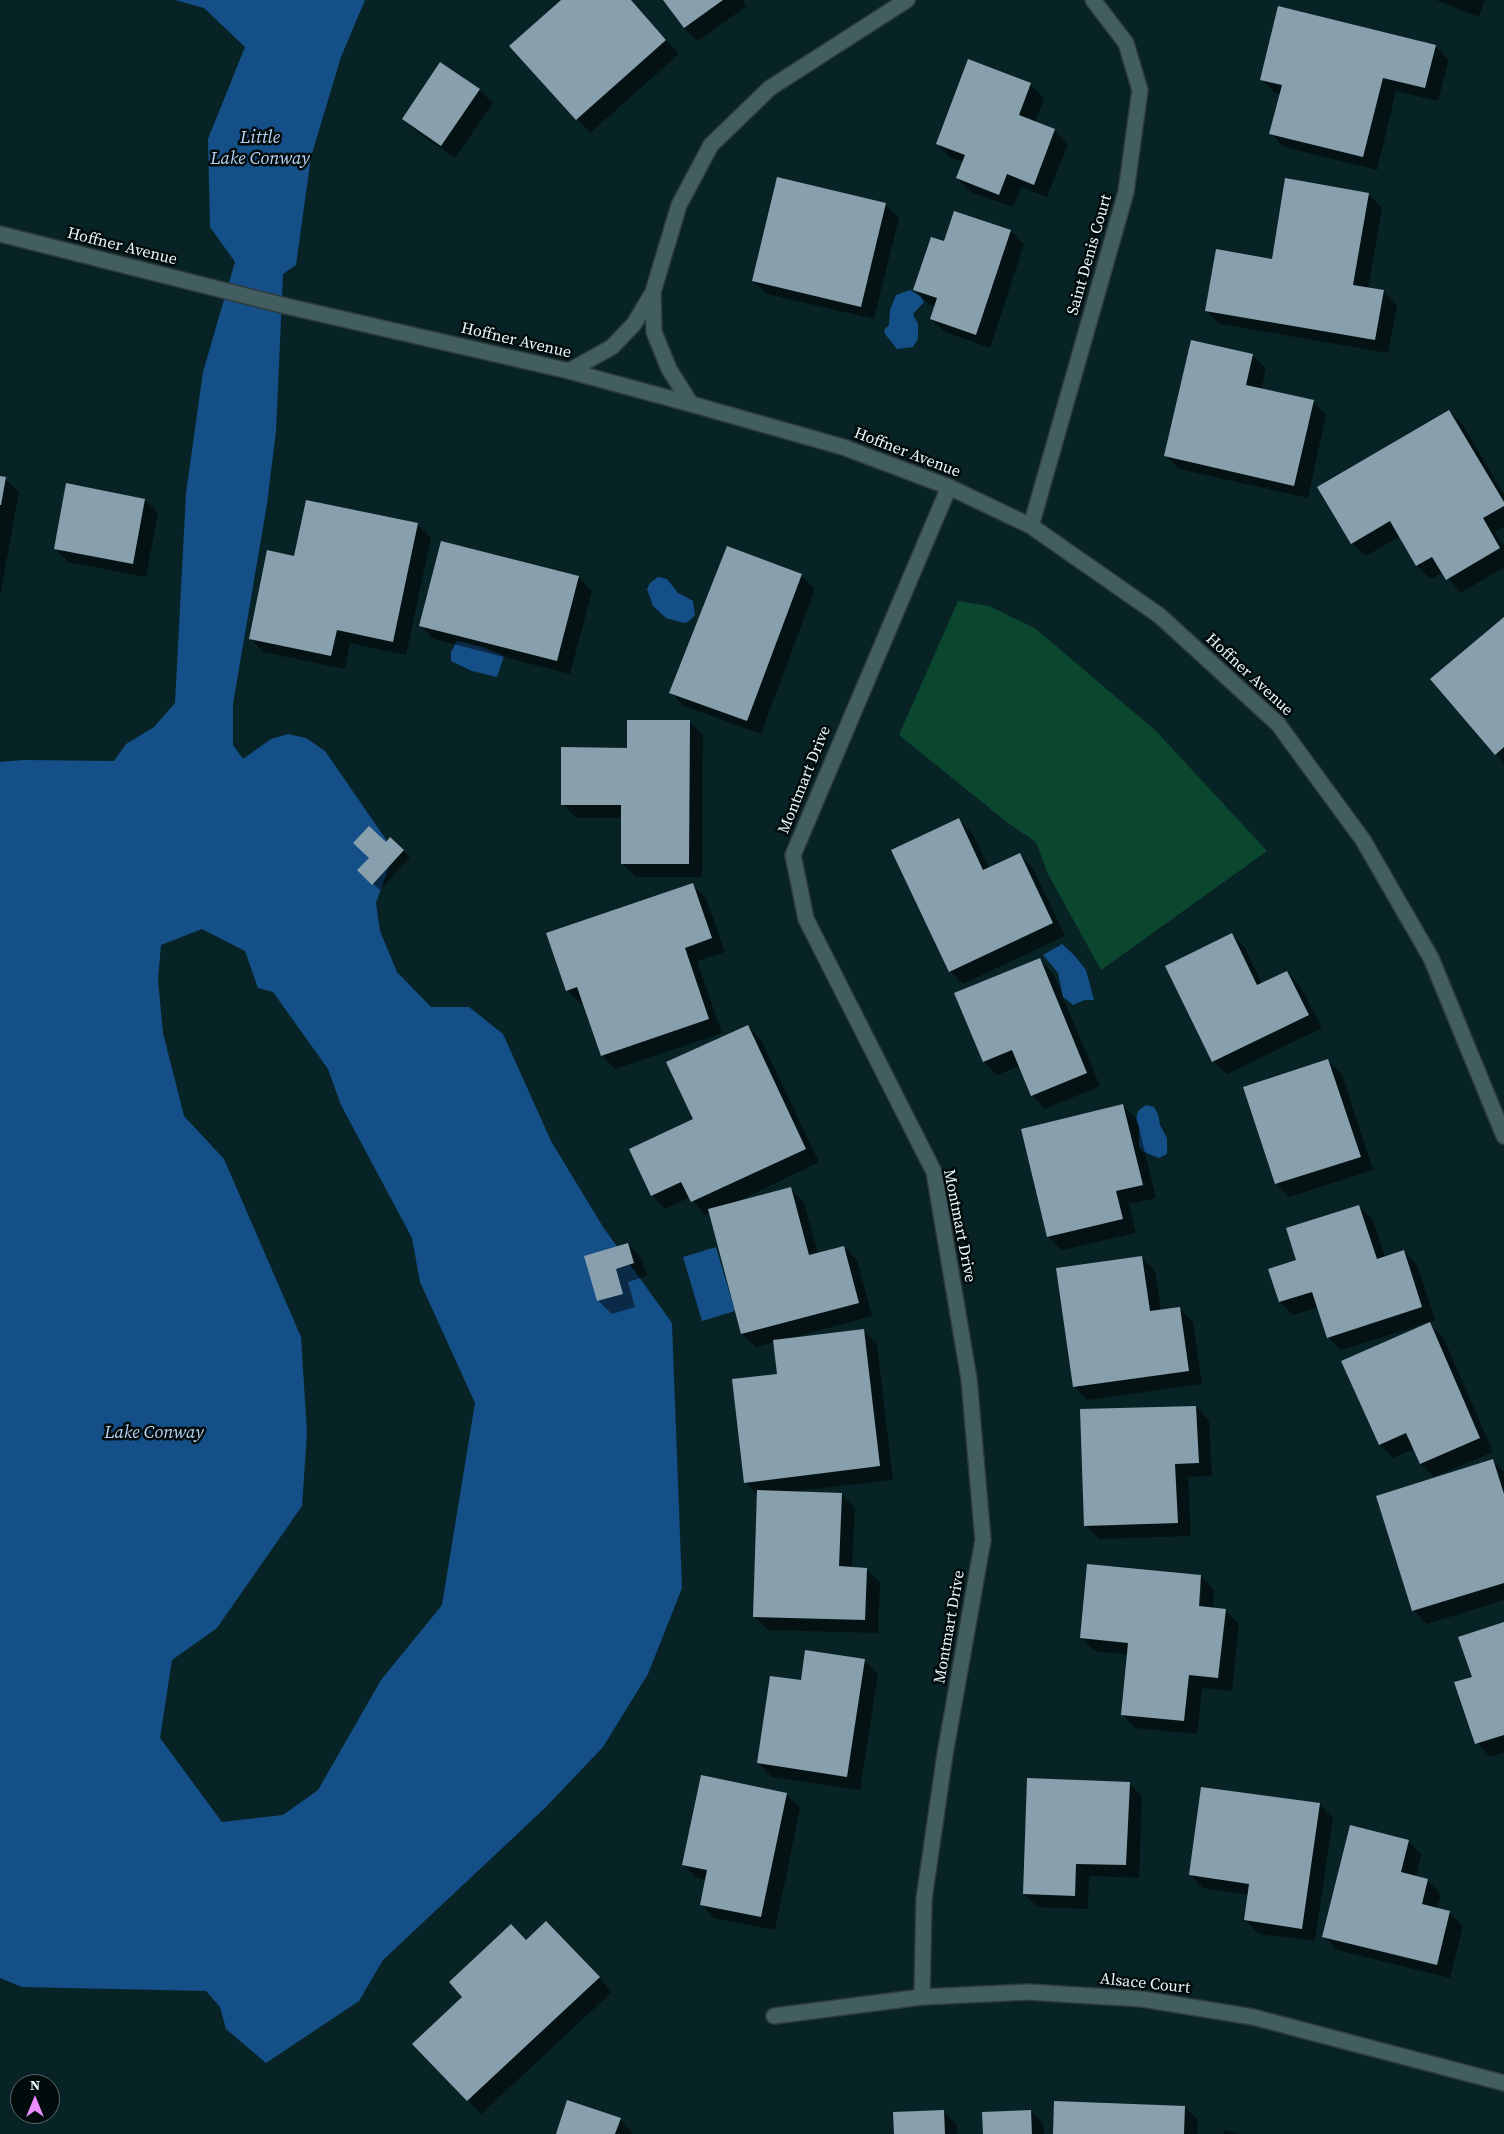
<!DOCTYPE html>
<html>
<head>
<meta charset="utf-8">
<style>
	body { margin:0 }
	#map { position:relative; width:1504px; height:2134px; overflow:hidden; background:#082326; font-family:"Source Serif 4",serif }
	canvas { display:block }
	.north { position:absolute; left:10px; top:2074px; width:50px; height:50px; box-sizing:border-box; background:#020b0c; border:1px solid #5e696b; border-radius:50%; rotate:0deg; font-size:14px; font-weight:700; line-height:20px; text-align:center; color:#e8f7f9 }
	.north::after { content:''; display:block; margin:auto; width:18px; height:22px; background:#ea8dfd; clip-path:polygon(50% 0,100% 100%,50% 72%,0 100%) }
</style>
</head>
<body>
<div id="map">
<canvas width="1504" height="2134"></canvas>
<div class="north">N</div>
</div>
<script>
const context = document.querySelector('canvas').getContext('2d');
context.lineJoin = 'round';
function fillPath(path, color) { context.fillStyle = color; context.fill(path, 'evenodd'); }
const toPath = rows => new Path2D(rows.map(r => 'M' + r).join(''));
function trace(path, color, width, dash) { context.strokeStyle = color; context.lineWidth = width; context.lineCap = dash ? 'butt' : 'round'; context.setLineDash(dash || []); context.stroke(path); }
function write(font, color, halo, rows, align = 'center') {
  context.font = font + ' "Source Serif 4",serif'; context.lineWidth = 5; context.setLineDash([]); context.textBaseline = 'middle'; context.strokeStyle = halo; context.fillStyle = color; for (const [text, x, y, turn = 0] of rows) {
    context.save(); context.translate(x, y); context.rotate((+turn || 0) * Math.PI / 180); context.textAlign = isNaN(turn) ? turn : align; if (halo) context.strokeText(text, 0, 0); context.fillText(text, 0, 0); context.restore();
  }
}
fillPath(toPath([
	[958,601,989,606,1036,629,1156,731,1267,851,1101,970,1048,874,1036,842,1008,823,899,735]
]), '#0b472e');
fillPath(toPath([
	[175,0,365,0,341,57,311,157,296,265,283,274,276,431,267,504,233,704,233,745,243,759,271,739,288,734,306,738,325,751,385,838,393,855,376,903,380,931,397,972,431,1007,469,1007,503,1034,551,1141,603,1227,672,1323,682,1588,648,1674,603,1747,545,1808,383,1960,359,2001,266,2063,226,2029,220,2007,206,1991,22,1987,0,1978,0,762,23,760,114,761,126,744,154,727,175,703,186,493,203,372,235,262,210,227,208,139,245,47,204,8],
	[202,929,245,951,258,988,273,992,328,1069,341,1105,412,1238,420,1282,475,1403,442,1605,381,1680,318,1790,283,1815,222,1822,160,1738,172,1660,217,1628,302,1506,307,1433,301,1337,224,1159,184,1116,163,1033,158,980,161,945],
	[910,290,920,296,924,302,913,314,918,324,918,339,913,347,897,349,885,334,884,330,889,325,890,310,896,295],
	[658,577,667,579,678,593,693,601,695,615,689,621,684,623,666,618,653,606,647,589,650,583],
	[457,641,482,647,504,656,497,677,472,671,451,661,451,652],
	[1062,944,1074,955,1086,970,1094,1000,1085,1000,1073,1005,1063,997,1058,973,1043,955],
	[1146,1105,1154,1107,1158,1114,1160,1125,1167,1138,1167,1154,1159,1158,1144,1152,1139,1147,1139,1127,1136,1120,1138,1111],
	[716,1247,735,1311,702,1321,683,1257]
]), '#144f88');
fillPath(toPath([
	[563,0,631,0,679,54,590,133,511,46],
	[665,0,742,0,747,6,698,41,684,28],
	[1436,0,1485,0,1479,17],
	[1435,46,1449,60,1438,101,1396,91,1377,170,1284,147,1271,134,1281,94,1275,93,1261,79],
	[441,64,479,90,493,103,455,158,417,132,403,119],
	[1030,84,1044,98,1035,123,1054,130,1068,144,1047,197,1021,187,1013,207,971,192,957,178,964,162,950,157,937,144],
	[1368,194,1382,208,1368,289,1383,291,1397,305,1388,353,1220,324,1206,311,1273,261],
	[885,204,899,218,874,319,767,294,753,281],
	[1011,231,1024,244,990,348,945,332,931,319,935,306,928,304,915,290,945,243],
	[1252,355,1266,368,1261,390,1313,401,1326,415,1308,498,1179,469,1166,456],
	[1449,411,1463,425,1504,495,1504,527,1495,532,1504,547,1504,567,1461,593,1443,572,1431,579,1417,566,1400,536,1366,556,1352,543],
	[0,478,5,479,19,492,0,596],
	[145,500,158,513,146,577,68,562,55,548],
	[417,524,431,538,406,655,350,643,345,669,263,652,250,638,295,557],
	[727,548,802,576,815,589,761,734,684,706,671,692],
	[578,577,592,591,570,674,434,639,420,625],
	[1504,619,1504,763,1496,754],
	[689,721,703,735,702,877,636,877,622,864,622,818,576,818,563,804,628,749],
	[958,819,972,833,989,868,1019,854,1033,868,1065,936,963,984,950,971],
	[390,839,410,857,380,890,359,870],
	[693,885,706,898,725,952,697,961,722,1033,615,1069,602,1055,584,1003,581,1004,567,990],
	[1232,935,1245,948,1262,984,1287,972,1300,986,1322,1028,1227,1074,1213,1061],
	[1040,960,1053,973,1100,1086,1045,1109,1032,1095,1020,1066,997,1075,984,1062],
	[748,1026,761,1040,819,1162,735,1203,790,1188,804,1202,818,1254,844,1247,857,1260,872,1316,794,1337,863,1331,877,1344,893,1480,795,1491,841,1494,855,1508,852,1568,866,1569,880,1582,878,1633,768,1630,754,1617,758,1495,745,1482,778,1375,775,1342,756,1347,742,1334,710,1213,705,1215,690,1197,665,1209,652,1195],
	[1328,1061,1342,1074,1373,1170,1289,1197,1276,1184],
	[1123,1106,1137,1119,1156,1198,1129,1204,1136,1233,1062,1250,1048,1237,1023,1130],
	[1359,1206,1373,1220,1385,1257,1404,1251,1417,1265,1435,1320,1428,1323,1443,1337,1493,1452,1434,1477,1421,1464,1414,1449,1393,1458,1380,1444,1427,1323,1341,1350,1328,1337,1319,1307,1293,1315,1280,1302,1270,1270,1298,1261],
	[628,1244,641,1258,647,1276,628,1282,635,1307,612,1314,598,1301],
	[1142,1258,1155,1271,1161,1311,1179,1308,1193,1322,1202,1384,1087,1400,1074,1386],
	[1196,1407,1209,1420,1212,1476,1188,1477,1191,1536,1099,1539,1085,1525],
	[1493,1461,1504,1472,1504,1600,1427,1624,1414,1611,1378,1497],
	[1201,1576,1214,1590,1213,1609,1225,1610,1239,1624,1232,1691,1202,1688,1197,1734,1135,1728,1122,1714,1128,1655,1095,1651,1081,1638],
	[1199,1587,1202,1587,1199,1612,1197,1612],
	[1504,1623,1504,1752,1490,1757,1477,1743,1473,1677],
	[864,1660,878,1674,860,1790,772,1777,758,1763],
	[702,1777,787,1794,800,1808,775,1930,714,1918,701,1904,706,1880,697,1878,683,1864],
	[1129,1783,1142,1796,1139,1878,1089,1876,1088,1909,1038,1907,1024,1894],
	[1319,1804,1333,1818,1315,1941,1259,1934,1245,1920,1249,1895,1203,1888,1190,1875],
	[1408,1841,1421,1854,1416,1877,1427,1880,1441,1894,1437,1909,1449,1912,1463,1926,1450,1978,1337,1950,1324,1936],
	[560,1936,612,1992,481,2114,414,2044,526,1941],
	[1184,2107,1198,2120,1197,2134,1055,2134],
	[943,2111,957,2125,957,2134,895,2134],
	[1031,2111,1044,2125,1044,2134,984,2134],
	[620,2119,633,2134,557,2134],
	[1225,2130,1238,2134,1223,2134]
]), '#0007');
fillPath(toPath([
	[561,0,631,0,666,40,576,120,509,46],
	[663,0,723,0,684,28],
	[1278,6,1436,45,1425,88,1383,78,1363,157,1269,134,1282,85,1260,80],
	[968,59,1031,83,1019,115,1055,129,1034,185,1007,174,999,195,956,178,965,155,936,144],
	[440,62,480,89,441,146,402,119],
	[777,177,886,203,861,307,752,281],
	[1285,178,1369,193,1353,285,1384,290,1375,340,1205,311,1216,249,1272,259],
	[954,211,1011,230,976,335,930,319,937,298,913,290,931,237,944,241],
	[1191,340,1253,354,1246,385,1314,400,1294,486,1164,456],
	[1449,410,1504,502,1504,506,1483,518,1500,548,1446,580,1432,557,1416,566,1390,521,1351,544,1317,487],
	[0,476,6,477,1,505,0,505],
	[66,483,145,499,133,564,54,549],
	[306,500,418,523,393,642,337,630,331,656,249,639,267,550,294,556],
	[441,541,579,576,557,661,419,626],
	[727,546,802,574,747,721,669,693],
	[1504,617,1504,747,1495,755,1430,679],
	[627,720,690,720,689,864,621,864,621,805,561,805,561,747,627,748],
	[959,818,983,870,1020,853,1053,923,949,972,891,850],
	[369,826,386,842,390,837,404,850,372,885,357,870,369,858,353,843],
	[693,883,712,938,685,948,709,1019,601,1056,577,987,566,991,546,933],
	[1232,933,1257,985,1287,971,1309,1015,1212,1062,1165,966],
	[1040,958,1087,1073,1031,1096,1012,1050,983,1062,954,993],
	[748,1025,806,1149,691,1202,681,1182,651,1196,629,1149,693,1119,666,1062],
	[1328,1059,1361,1157,1275,1184,1243,1087],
	[1123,1104,1143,1185,1116,1191,1123,1219,1047,1237,1021,1129],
	[791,1187,809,1255,844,1246,859,1303,741,1334,708,1209],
	[1359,1205,1377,1259,1404,1250,1422,1307,1327,1338,1312,1292,1279,1302,1268,1269,1296,1260,1286,1228],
	[628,1243,634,1263,616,1269,623,1294,597,1301,584,1256],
	[1142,1256,1150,1311,1180,1307,1189,1371,1073,1387,1056,1268],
	[1430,1322,1480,1438,1420,1464,1406,1433,1379,1445,1341,1361],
	[864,1329,880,1466,744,1483,732,1379,777,1374,773,1340],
	[1196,1406,1199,1463,1175,1464,1178,1523,1084,1526,1080,1409],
	[1493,1459,1504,1494,1504,1583,1412,1611,1376,1496],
	[757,1490,842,1493,839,1566,867,1568,865,1620,753,1617],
	[1087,1564,1201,1575,1199,1606,1226,1609,1218,1678,1189,1675,1184,1721,1121,1715,1128,1643,1080,1638],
	[1504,1622,1504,1735,1475,1744,1454,1682,1472,1677,1458,1637],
	[805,1650,865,1659,847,1777,757,1763,770,1676,801,1680],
	[701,1775,787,1793,761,1917,700,1905,707,1870,682,1865],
	[1027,1778,1130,1782,1126,1865,1076,1864,1075,1896,1023,1894],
	[1201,1787,1320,1803,1302,1929,1244,1920,1249,1884,1189,1875],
	[1350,1825,1409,1840,1401,1872,1428,1879,1422,1904,1450,1911,1437,1965,1322,1937],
	[546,1921,600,1977,467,2101,412,2044,462,1997,449,1982,511,1924,526,1940],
	[567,2100,621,2118,615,2134,556,2134],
	[1054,2101,1185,2106,1184,2134,1053,2134],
	[944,2110,945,2134,894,2134,893,2112],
	[1031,2110,1032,2134,983,2134,982,2112]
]), '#88a0ad');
const street = toPath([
	[653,292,654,332,669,369,691,404],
	[569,371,612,347,634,324,653,292,679,205,711,145,770,88,907,0],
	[1031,526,1126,192,1140,90,1126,43,1093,0],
	[922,1997,924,1899,945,1754,983,1540,969,1379,934,1172,806,919,793,855,949,487],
	[774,2016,922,1997,1028,1992,1142,1999,1253,2017,1504,2083]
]);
const secondary = toPath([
	[0,234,286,306,569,371,691,404,843,447,949,487,1031,526,1160,616,1278,724,1363,840,1431,958,1504,1136]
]);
trace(street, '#2e3b3e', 18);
trace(secondary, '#2e3b3e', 18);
trace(street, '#435e61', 15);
trace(secondary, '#435e61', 15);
write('16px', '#e8f7f9', '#020b0c', [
	["Hoffner Avenue",122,247,14],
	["Saint Denis Court",1090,255,-74],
	["Hoffner Avenue",516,341,13],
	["Hoffner Avenue",907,453,21],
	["Hoffner Avenue",1249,675,43],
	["Montmart Drive",805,780,-68],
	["Montmart Drive",959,1226,79],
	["Montmart Drive",950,1627,-80],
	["Alsace Court",1145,1984,6]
]);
write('italic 18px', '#b7d4f6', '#020b0c', [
	["Little",260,138],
	["Lake Conway",260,159],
	["Lake Conway",154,1433]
]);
</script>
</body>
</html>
